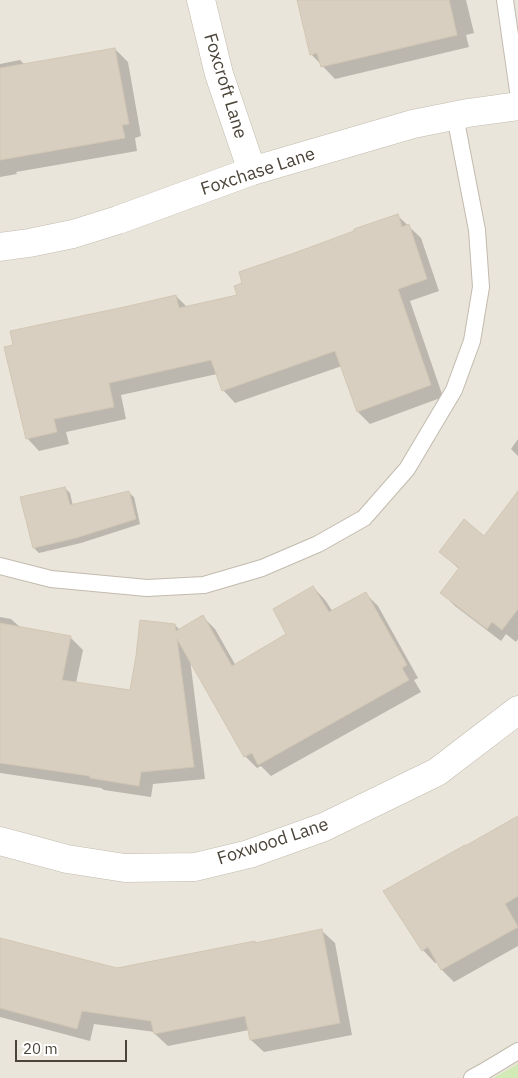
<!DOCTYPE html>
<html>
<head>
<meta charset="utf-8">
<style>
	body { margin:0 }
	#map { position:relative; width:518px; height:1078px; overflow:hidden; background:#f6f3ec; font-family:"IBM Plex Sans",sans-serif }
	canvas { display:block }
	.scale { position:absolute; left:15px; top:1040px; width:112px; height:22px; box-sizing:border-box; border:2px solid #4b4439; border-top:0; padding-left:6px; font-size:15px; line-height:18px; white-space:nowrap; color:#4b4439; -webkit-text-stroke:4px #fff; paint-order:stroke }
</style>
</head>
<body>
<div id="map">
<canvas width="518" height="1078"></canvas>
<div class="scale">20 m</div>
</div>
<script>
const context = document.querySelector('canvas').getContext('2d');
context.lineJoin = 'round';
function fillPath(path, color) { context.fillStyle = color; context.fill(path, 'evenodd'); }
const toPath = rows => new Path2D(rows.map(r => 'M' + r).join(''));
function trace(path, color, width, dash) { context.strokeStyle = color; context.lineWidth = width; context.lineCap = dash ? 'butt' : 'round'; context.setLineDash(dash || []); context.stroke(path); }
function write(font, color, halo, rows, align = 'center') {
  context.font = font + ' "IBM Plex Sans",sans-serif'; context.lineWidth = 4; context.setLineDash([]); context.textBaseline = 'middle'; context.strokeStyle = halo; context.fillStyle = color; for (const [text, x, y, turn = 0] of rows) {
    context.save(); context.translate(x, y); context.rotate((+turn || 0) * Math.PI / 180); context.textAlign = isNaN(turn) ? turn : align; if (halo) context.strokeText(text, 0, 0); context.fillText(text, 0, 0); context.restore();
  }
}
fillPath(toPath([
	[0,0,518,0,518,1064,493,1078,0,1078]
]), '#eae5da');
fillPath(toPath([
	[518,1064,518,1078,493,1078]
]), '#d2eab5');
fillPath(toPath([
	[298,0,466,0,474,33,466,35,469,47,335,79,311,54],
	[115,49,128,62,141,136,135,138,137,151,16,172,17,174,0,177,0,64,20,60,25,65],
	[398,216,421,238,439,291,410,301,443,397,370,424,358,412,342,366,235,403,223,390,217,374,121,395,126,419,66,432,69,444,39,451,27,438,176,296,187,307,239,296],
	[518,439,518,456,511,449],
	[65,488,70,493,73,506,128,492,134,497,140,524,81,543,39,553,34,548],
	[518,493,518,639,516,642,506,634,501,641,455,606,442,593,460,570,441,552,484,538],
	[313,587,325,600,333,612,366,594,378,606,418,678,414,680,421,692,271,776,261,766,257,768,245,756,190,659,205,779,153,784,151,797,104,790,101,788,0,773,0,617,11,619,21,628,71,638,83,650,76,683,131,691,175,625,180,630,203,617,215,629,236,666,287,634],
	[518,818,518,946,454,982,442,970,438,962,435,963,423,950],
	[322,931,335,943,352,1035,264,1052,251,1040,249,1030,168,1046,155,1034,155,1032,94,1024,90,1041,0,1017,0,939,117,970]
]), '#0003');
const building = toPath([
	[297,0,449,0,457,35,321,67,317,53,310,55,297,0],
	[115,48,129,124,122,125,125,138,0,160,0,68,115,48],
	[398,214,402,227,409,224,427,279,398,289,431,385,357,412,335,351,222,391,211,360,109,383,114,407,54,419,57,432,26,439,4,347,13,345,10,331,129,306,176,295,179,308,237,295,234,286,242,283,239,272,297,252,354,231,354,229,398,214],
	[65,487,70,505,129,491,136,519,76,538,33,548,20,497,65,487],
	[518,491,518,609,502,630,492,622,487,629,440,593,459,568,439,552,464,519,484,536,518,491],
	[313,586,329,612,366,592,407,665,402,668,409,680,258,765,252,753,244,757,177,639,194,767,141,772,139,786,90,778,90,776,0,763,0,623,71,636,62,680,130,690,136,656,140,620,175,624,176,631,203,615,232,666,286,634,273,609,313,586],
	[518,816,518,896,505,904,518,927,441,970,428,947,422,951,383,891,465,845,465,846,518,816],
	[322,929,340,1023,250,1040,245,1016,154,1034,151,1021,82,1011,77,1029,0,1008,0,938,117,968,255,941,255,943,322,929]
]);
fillPath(building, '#d8cfc1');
trace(building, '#d3c7b4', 1);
const lane = toPath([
	[505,0,518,91],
	[0,566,51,579,147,588,204,585,262,568,318,544,364,518,407,469,454,390,472,341,481,287,477,230,455,116],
	[472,1078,483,1072,518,1051]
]);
const street = toPath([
	[201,0,219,74,252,171],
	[0,247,29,243,73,234,118,220,252,171,413,124,468,113,518,106],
	[0,841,67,859,125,868,195,867,249,854,324,827,437,772,518,710]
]);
trace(lane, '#c2bbae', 18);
trace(street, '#c2bbae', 29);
trace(lane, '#fff', 16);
trace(street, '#fff', 28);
write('18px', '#4b4439', '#fff', [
	["Foxcroft Lane",225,86,73],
	["Foxchase Lane",258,172,-18],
	["Foxwood Lane",273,842,-18]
]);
</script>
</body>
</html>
